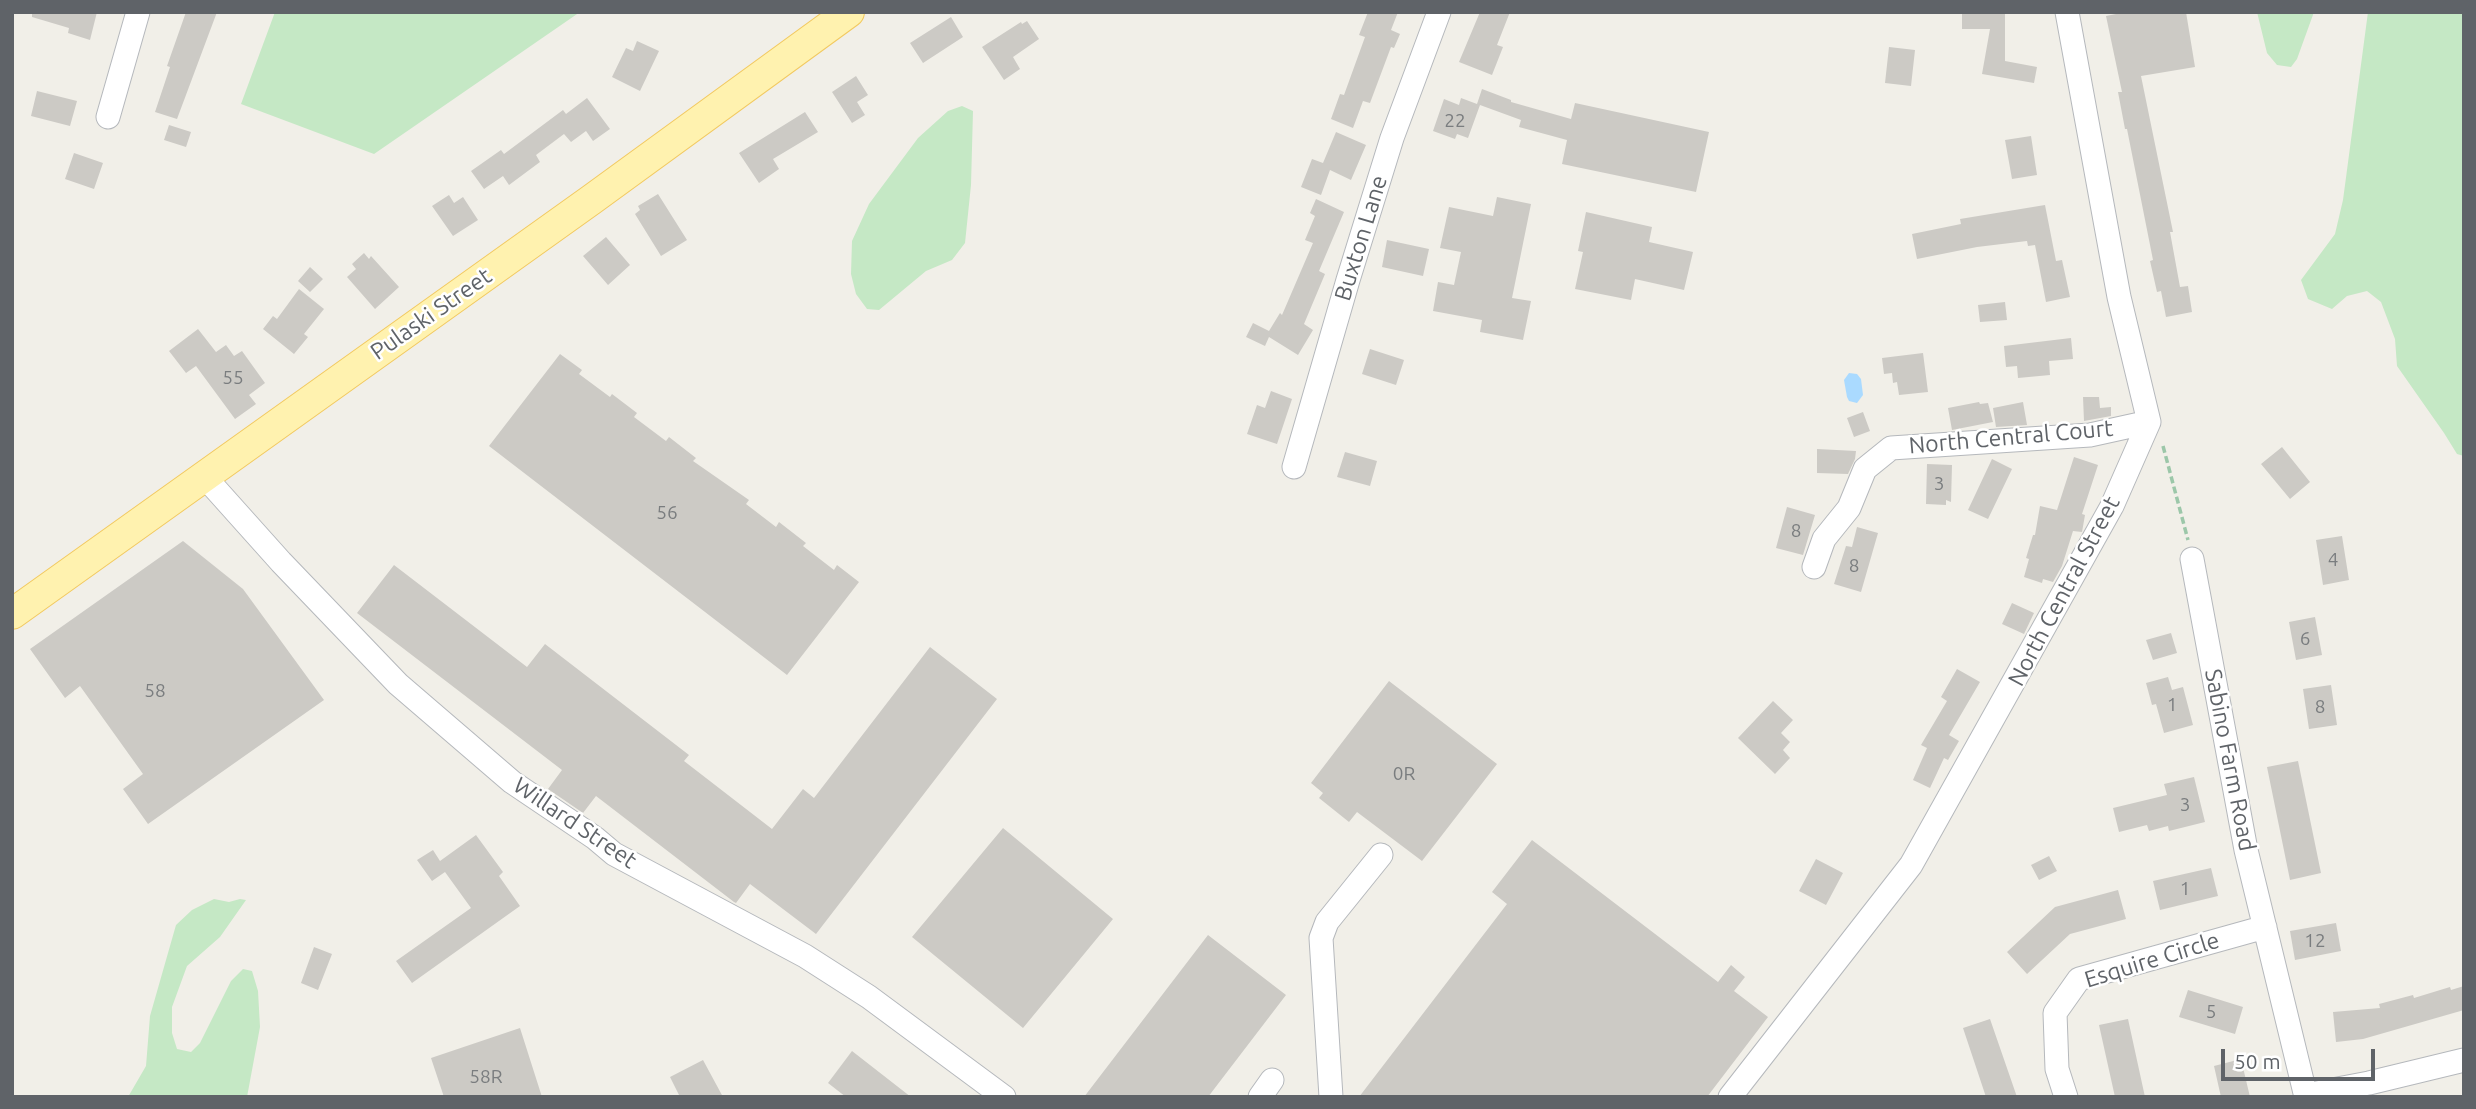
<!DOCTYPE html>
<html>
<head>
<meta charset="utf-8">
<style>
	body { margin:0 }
	#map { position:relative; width:2476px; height:1109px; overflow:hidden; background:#f1efe8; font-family:Ubuntu,sans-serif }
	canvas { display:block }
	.frame { position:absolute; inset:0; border:14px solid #5f6368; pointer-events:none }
	.scale { position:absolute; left:2221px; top:1049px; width:154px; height:32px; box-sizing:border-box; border:4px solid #5f6368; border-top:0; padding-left:9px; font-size:21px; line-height:24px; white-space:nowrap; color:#5f6368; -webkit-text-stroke:5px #fff; paint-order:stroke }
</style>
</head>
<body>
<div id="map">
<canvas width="2476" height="1109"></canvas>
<div class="frame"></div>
<div class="scale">50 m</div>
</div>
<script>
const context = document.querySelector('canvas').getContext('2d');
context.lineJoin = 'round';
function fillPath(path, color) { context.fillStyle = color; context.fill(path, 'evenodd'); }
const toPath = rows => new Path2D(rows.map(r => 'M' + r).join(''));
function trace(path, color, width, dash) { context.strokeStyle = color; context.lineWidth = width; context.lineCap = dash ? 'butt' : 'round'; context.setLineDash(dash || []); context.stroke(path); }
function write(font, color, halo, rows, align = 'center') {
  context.font = font + ' Ubuntu,sans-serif'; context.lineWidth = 5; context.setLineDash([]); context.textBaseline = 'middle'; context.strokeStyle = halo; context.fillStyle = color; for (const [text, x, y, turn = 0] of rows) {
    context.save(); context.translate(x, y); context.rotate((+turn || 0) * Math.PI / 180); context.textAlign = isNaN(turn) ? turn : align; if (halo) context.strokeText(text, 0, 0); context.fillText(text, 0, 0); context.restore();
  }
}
fillPath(toPath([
	[275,12,580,12,374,154,241,104],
	[2257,12,2314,12,2297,59,2291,67,2277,65,2267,53],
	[2368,12,2464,12,2464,456,2457,454,2444,433,2397,366,2395,339,2381,302,2367,291,2347,296,2332,309,2308,299,2301,280,2335,234,2343,200],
	[962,106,973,111,971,185,965,243,952,260,926,271,879,310,867,309,856,294,851,274,852,241,869,204,918,138,948,111],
	[214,899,229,902,240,899,246,900,220,937,187,966,172,1007,172,1033,177,1049,191,1052,200,1043,231,981,243,969,252,971,258,991,260,1027,247,1097,128,1097,146,1066,150,1016,176,925,192,910]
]), '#c5e8c5');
fillPath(toPath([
	[1849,373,1857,374,1861,379,1863,395,1857,403,1849,401,1847,397,1844,380]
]), '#aadaff');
fillPath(toPath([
	[32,12,97,12,90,40,68,33,69,28,32,17],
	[186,12,217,12,177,119,155,112,170,67,167,66],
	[1368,12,1398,12,1391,30,1400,34,1394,48,1391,47,1370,103,1363,101,1353,128,1331,119,1340,94,1344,95,1365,37,1359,35],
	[1480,12,1510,12,1497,45,1503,47,1492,75,1459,62],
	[1962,12,2005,12,2005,61,2037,67,2034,83,1982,74,1990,29,1962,29],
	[2126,12,2186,12,2195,67,2141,76,2173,232,2170,232,2180,287,2188,286,2192,312,2166,317,2161,291,2157,292,2150,261,2153,260,2127,129,2125,129,2118,92,2122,92,2106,16],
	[951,17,963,37,923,63,910,43],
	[1027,21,1039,39,1013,57,1020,69,1004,80,982,47,1021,22,1022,24],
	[637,41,659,51,640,91,612,77,626,48,633,51],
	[1889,47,1915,50,1911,86,1885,83],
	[856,76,868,95,857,102,865,115,852,123,832,92],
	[1482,89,1511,100,1511,102,1571,119,1575,103,1709,132,1696,192,1562,164,1567,140,1519,127,1521,120,1480,105,1468,138,1457,134,1455,139,1433,131,1444,99,1459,105,1461,98,1477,104],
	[37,91,77,101,70,126,31,116],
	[587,98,610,129,593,141,586,131,571,142,564,134,536,155,540,162,509,185,503,176,484,189,471,171,501,150,504,154,563,110,566,114],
	[805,112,818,132,773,159,779,169,759,183,739,153],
	[169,125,191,132,186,147,164,140],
	[1336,132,1366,145,1351,180,1330,170,1321,195,1301,187,1312,159,1323,163],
	[2031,136,2037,175,2012,179,2005,140],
	[74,153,103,163,94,189,65,179],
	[658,194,687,240,661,256,635,214,640,210,638,206],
	[449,195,454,203,463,197,478,220,453,236,432,206],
	[1497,197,1531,204,1512,298,1531,301,1523,340,1480,332,1482,320,1433,311,1438,282,1454,285,1461,252,1440,248,1449,207,1493,216],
	[1316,199,1344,212,1319,271,1325,274,1304,324,1313,330,1298,355,1269,337,1265,346,1246,337,1253,323,1269,331,1280,313,1282,315,1313,243,1305,240,1315,216,1310,213],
	[2045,205,2056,261,2062,260,2070,297,2046,302,2035,245,2028,246,2027,241,1977,247,1917,259,1912,234,1961,224,1960,219],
	[1586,212,1652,227,1649,242,1693,252,1684,290,1635,279,1631,300,1575,289,1583,252,1578,251],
	[606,237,630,265,608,285,583,256],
	[1387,240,1429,249,1423,276,1382,267],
	[364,253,369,259,371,256,399,287,375,309,347,277,356,269,352,264],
	[310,267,323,279,310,292,298,281],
	[299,289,324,309,304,334,308,337,294,354,263,329,273,316,277,319],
	[2005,302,2007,320,1980,322,1978,305],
	[198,329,216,352,226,345,234,356,242,351,265,383,249,395,256,404,235,419,196,366,186,373,169,351],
	[2071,338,2073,359,2049,361,2050,375,2018,378,2017,366,2006,367,2004,346],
	[1370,349,1404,360,1396,385,1362,374],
	[1923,353,1928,392,1899,395,1897,382,1893,383,1892,373,1884,374,1882,358],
	[560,354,582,370,579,374,610,397,612,394,637,413,634,417,666,441,669,437,696,458,693,461,749,500,746,504,776,527,779,522,806,543,803,546,834,570,837,565,859,582,787,675,489,446],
	[1271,391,1292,399,1277,444,1247,434,1257,405,1265,408],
	[2083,397,2099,397,2100,408,2111,407,2111,416,2084,421],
	[1979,402,1980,404,1988,403,1993,422,1952,430,1948,408],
	[2023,402,2027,425,1996,427,1993,408],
	[1863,412,1870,431,1854,437,1847,418],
	[2282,447,2310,482,2290,499,2261,464],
	[1817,449,1856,451,1855,459,1848,474,1817,473],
	[1345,452,1377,461,1370,486,1337,477],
	[2074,457,2098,465,2082,514,2085,515,2082,532,2073,531,2062,566,2053,582,2043,579,2042,583,2024,577,2029,559,2026,558,2033,535,2035,535,2040,506,2057,510],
	[1992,459,2012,469,1988,519,1968,510],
	[1927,464,1952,465,1951,502,1946,500,1946,505,1926,504],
	[1787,507,1815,515,1803,555,1776,548],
	[1857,527,1878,533,1861,592,1834,584,1846,546,1852,547],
	[2342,536,2349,580,2323,585,2316,540],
	[183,541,243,589,324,700,148,824,123,789,143,774,80,686,65,698,30,649],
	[394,565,527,667,545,644,689,755,684,761,772,829,803,789,814,798,930,647,997,699,816,934,750,884,736,903,734,902,596,796,583,813,548,789,562,770,357,613],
	[2012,603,2034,613,2024,634,2002,624],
	[2315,617,2322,655,2296,660,2289,622],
	[2171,633,2177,653,2153,660,2146,640],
	[1957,669,1980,682,1949,735,1959,741,1948,760,1944,758,1930,788,1913,780,1927,748,1921,745,1947,701,1941,697],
	[2168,677,2172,690,2183,687,2193,725,2164,733,2156,704,2152,705,2146,683],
	[1389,681,1497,764,1422,861,1357,812,1349,822,1319,798,1323,793,1311,783],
	[2331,685,2337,725,2309,729,2303,689],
	[1773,701,1793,720,1781,733,1790,742,1783,750,1790,758,1775,774,1738,738],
	[2298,761,2321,873,2290,880,2267,767],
	[2194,777,2205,822,2169,831,2168,826,2149,831,2147,825,2119,832,2113,808,2167,795,2164,784],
	[1003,828,1113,919,1023,1028,912,937],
	[476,835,503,872,499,876,520,906,412,983,396,961,471,908,445,872,432,881,417,860,433,850,440,861],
	[1532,840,1718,982,1731,965,1745,977,1734,991,1768,1017,1707,1097,1359,1097,1507,904,1492,892],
	[2049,856,2057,871,2039,880,2031,865],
	[1816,859,1843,873,1826,905,1799,891],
	[2211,868,2218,896,2160,910,2153,881],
	[2118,890,2126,919,2070,934,2027,974,2007,952,2055,907],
	[2336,923,2341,951,2295,960,2290,931],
	[1208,935,1286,995,1208,1097,1084,1097],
	[314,947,332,954,318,990,301,983],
	[2464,986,2464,1010,2363,1039,2336,1042,2333,1012,2380,1008,2379,1004,2413,995,2414,998,2450,987,2451,990],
	[2188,990,2243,1007,2235,1034,2179,1017],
	[1990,1019,2017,1097,1986,1097,1963,1028],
	[2128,1019,2145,1097,2115,1097,2099,1025],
	[520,1028,542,1097,444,1097,431,1058],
	[852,1051,911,1097,846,1097,828,1083],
	[2241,1059,2250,1097,2221,1097,2214,1066],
	[703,1060,723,1097,680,1097,670,1077]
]), '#cccac5');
const minor = toPath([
	[108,117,138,12],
	[1294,467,1348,280,1392,138,1439,12],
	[204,476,281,562,398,684,512,782,595,838,614,854,805,956,869,997,1004,1097],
	[2192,559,2246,850,2306,1097],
	[1814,567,1824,539,1849,508,1865,469,1891,448,2090,435,2149,422],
	[2306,1095,2369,1083,2464,1060],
	[1260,1097,1272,1080],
	[1331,1097,1321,938,1327,922,1381,855],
	[1730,1097,1911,865,2112,506,2149,422,2119,297,2067,12],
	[2066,1097,2057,1069,2055,1013,2079,979,2265,927]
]);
const major = toPath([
	[12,614,591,200,849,12]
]);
trace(minor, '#b5b8bc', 25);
trace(major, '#f2c960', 32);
trace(toPath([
	[2163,446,2188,540]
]), '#9cc7a9', 3.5, [7, 3.5]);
trace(minor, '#fff', 23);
trace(major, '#fff2af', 30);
write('19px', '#7a7d7f', null, [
	["22",1455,121],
	["55",233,378],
	["3",1939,484],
	["56",667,513],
	["8",1796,531],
	["4",2333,560],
	["8",1854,566],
	["6",2305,639],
	["58",155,691],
	["1",2172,705],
	["8",2320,707],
	["0R",1404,774],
	["3",2185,805],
	["1",2185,889],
	["12",2315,941],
	["5",2211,1012],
	["58R",486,1077]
]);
write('23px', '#5f6368', '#fff', [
	["Buxton Lane",1361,238,-73],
	["Pulaski Street",431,314,-35],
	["North Central Court",2011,437,-5],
	["North Central Street",2064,591,-62],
	["Sabino Farm Road",2230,760,79],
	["Willard Street",575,823,34],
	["Esquire Circle",2152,960,-17]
]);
</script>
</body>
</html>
